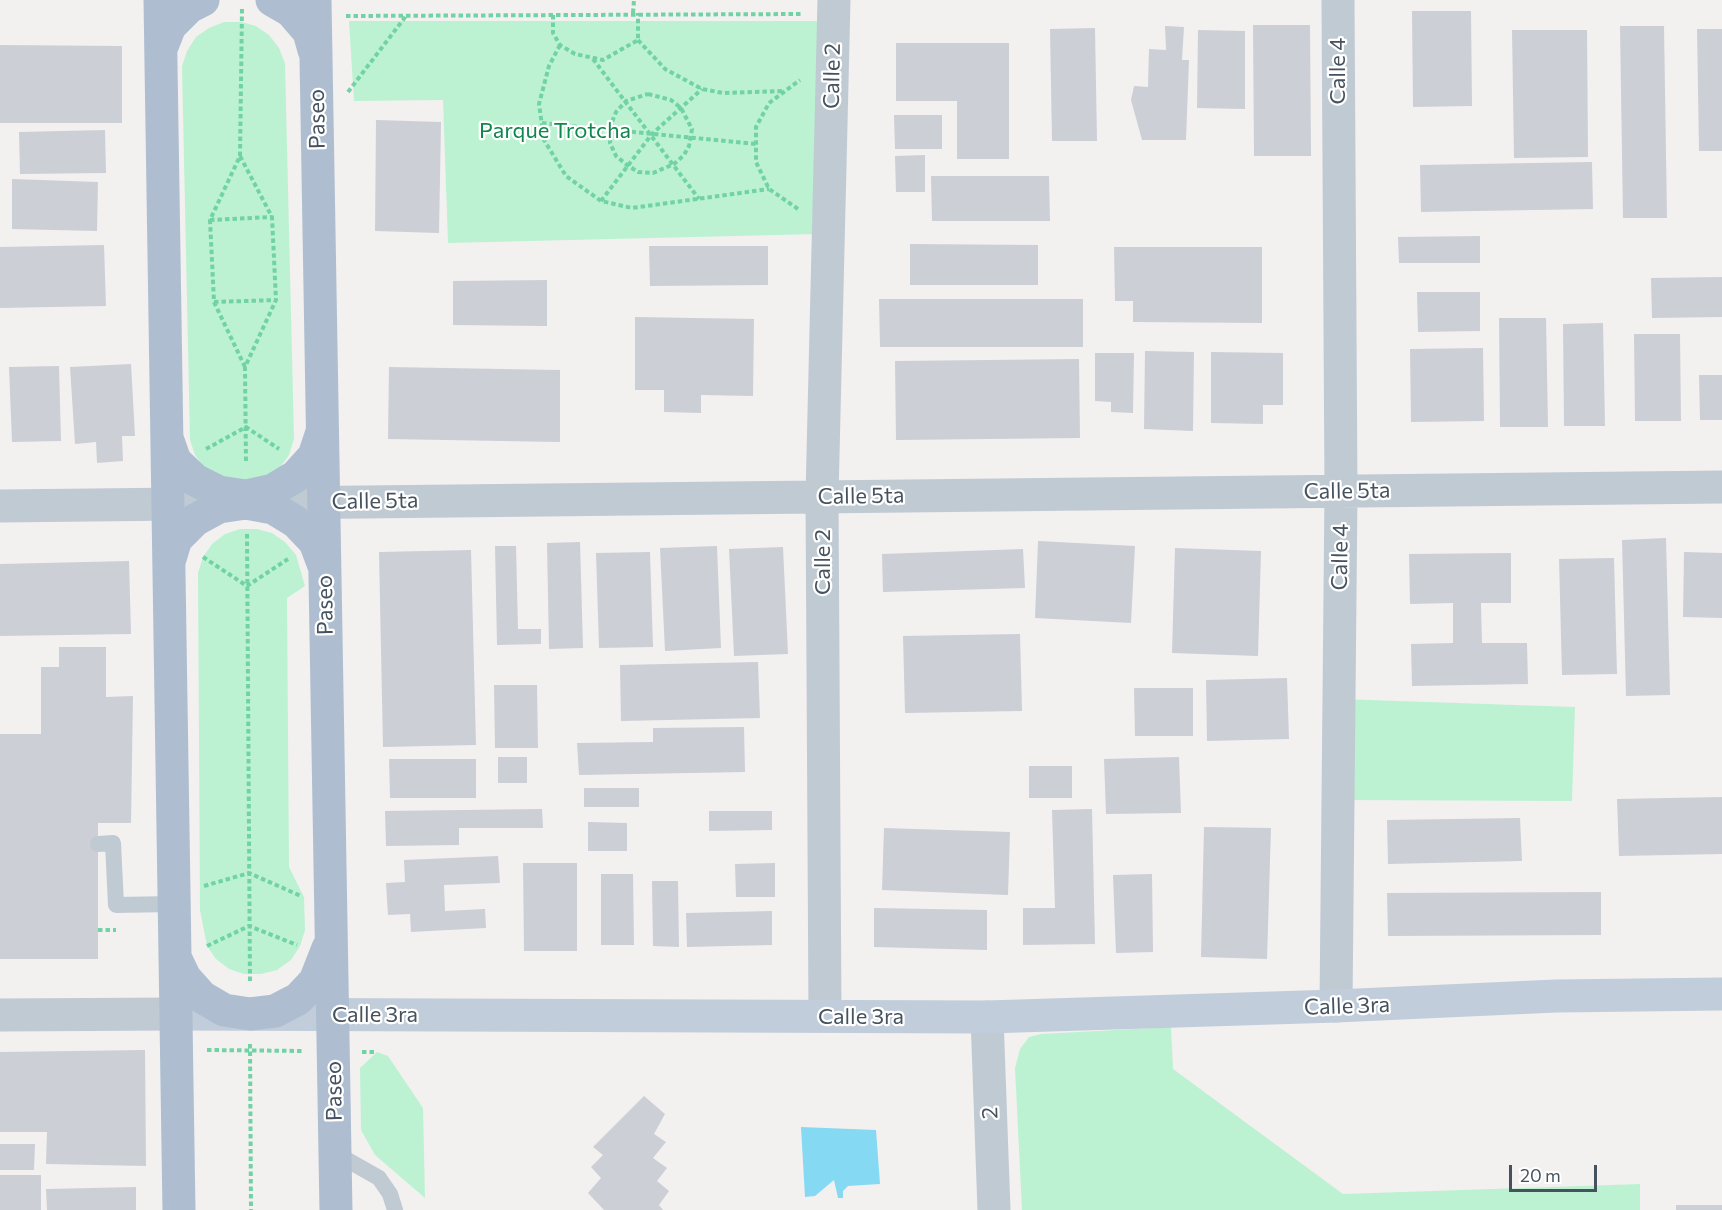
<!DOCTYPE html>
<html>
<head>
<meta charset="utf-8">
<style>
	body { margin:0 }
	#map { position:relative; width:1722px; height:1210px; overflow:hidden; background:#f3f0f0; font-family:Commissioner,sans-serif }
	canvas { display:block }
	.scale { position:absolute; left:1509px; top:1165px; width:88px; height:27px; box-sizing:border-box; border:3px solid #46535f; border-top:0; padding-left:8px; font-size:18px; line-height:21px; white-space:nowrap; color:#46535f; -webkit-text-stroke:4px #fff; paint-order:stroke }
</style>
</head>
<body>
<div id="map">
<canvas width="1722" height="1210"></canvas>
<div class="scale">20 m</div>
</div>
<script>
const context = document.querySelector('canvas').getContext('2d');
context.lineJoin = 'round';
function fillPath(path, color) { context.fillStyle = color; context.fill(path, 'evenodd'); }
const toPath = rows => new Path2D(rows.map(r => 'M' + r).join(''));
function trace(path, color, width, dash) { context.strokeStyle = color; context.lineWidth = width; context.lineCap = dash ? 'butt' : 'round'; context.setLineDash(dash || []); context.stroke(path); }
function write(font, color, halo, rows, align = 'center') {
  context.font = font + ' Commissioner,sans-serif'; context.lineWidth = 4.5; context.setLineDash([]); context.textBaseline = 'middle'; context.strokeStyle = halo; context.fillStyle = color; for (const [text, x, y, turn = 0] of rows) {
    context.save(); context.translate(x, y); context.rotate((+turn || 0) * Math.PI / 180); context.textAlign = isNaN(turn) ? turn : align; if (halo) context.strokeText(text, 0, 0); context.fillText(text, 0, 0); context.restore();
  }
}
fillPath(toPath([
	[349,21,821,21,817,234,448,243,443,100,354,101],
	[224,22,241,22,256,26,269,35,279,48,285,63,294,439,289,455,279,469,265,479,232,483,204,468,195,455,190,440,182,66,187,51,196,37,209,28],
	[240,529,257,529,272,533,285,542,296,555,305,586,287,598,289,867,304,897,305,930,300,946,291,960,277,970,261,974,244,974,229,969,216,959,207,946,200,910,198,573,203,557,212,544,225,534],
	[1339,699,1575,707,1572,801,1338,800],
	[1171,1027,1173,1069,1343,1194,1640,1184,1640,1210,1022,1210,1015,1068,1020,1049,1029,1037,1041,1034],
	[377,1052,388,1056,423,1108,425,1198,375,1155,361,1130,360,1068]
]), '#bcf2d2');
fillPath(toPath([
	[801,1127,876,1130,880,1184,848,1186,843,1191,843,1198,838,1198,834,1180,815,1196,805,1197]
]), '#86d9f2');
fillPath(toPath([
	[1412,11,1471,11,1472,106,1413,107],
	[1253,25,1310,25,1311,156,1254,156],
	[1165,26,1184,27,1182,60,1189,60,1186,140,1142,140,1131,100,1134,86,1148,87,1149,49,1166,50],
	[1620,26,1664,26,1667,218,1623,218],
	[1095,28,1097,141,1052,141,1050,29],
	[1697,29,1722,29,1722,151,1699,151],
	[1198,30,1245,31,1245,109,1197,108],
	[1512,30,1587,30,1588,157,1514,158],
	[896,43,1009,43,1009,159,957,159,957,101,896,101],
	[0,45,122,46,122,123,0,123],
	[894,115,942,115,942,149,895,149],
	[376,120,441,122,439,233,375,231],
	[105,130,106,173,20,174,19,132],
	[925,155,925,192,896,192,895,156],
	[1592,162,1593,209,1421,212,1420,165],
	[931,176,1049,176,1050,221,932,221],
	[12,179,98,182,97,231,12,229],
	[1480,236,1480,263,1399,263,1398,237],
	[910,244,1038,245,1038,285,910,285],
	[104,245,106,306,0,308,0,247],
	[649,246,768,246,768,285,650,286],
	[1114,247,1262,247,1262,323,1133,322,1133,301,1115,301],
	[1722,277,1722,317,1652,318,1651,278],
	[547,280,547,326,453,325,453,281],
	[1417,292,1480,292,1480,331,1418,332],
	[879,299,1083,299,1083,347,880,347],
	[635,317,754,319,753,396,701,395,701,413,664,412,664,390,635,390],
	[1499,318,1546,318,1548,427,1500,427],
	[1603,323,1605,426,1564,426,1563,324],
	[1634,334,1680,334,1681,421,1635,421],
	[1483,348,1484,421,1411,422,1410,349],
	[1145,351,1194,352,1193,431,1144,429],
	[1211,352,1283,353,1283,405,1263,405,1263,424,1211,423],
	[1095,353,1134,353,1133,413,1111,412,1111,402,1095,401],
	[1079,359,1080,438,896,440,895,361],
	[131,364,135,436,122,436,123,461,97,463,96,442,75,444,70,367],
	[59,366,61,441,12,442,9,367],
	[389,367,560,370,560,442,388,439],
	[1699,375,1722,375,1722,420,1700,420],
	[1666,538,1670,695,1626,696,1622,540],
	[1038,541,1135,546,1131,623,1035,618],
	[580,542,583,648,549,649,547,543],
	[495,546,516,546,518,629,541,629,541,644,497,645],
	[717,546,721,648,665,651,660,548],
	[783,547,788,654,734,656,729,549],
	[1175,548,1261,551,1258,656,1172,653],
	[1023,549,1025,588,883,592,882,554],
	[471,550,476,745,383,747,379,552],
	[650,552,653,647,599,648,596,553],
	[1684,552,1722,553,1722,618,1683,617],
	[1511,553,1511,603,1481,603,1482,643,1527,643,1528,684,1412,686,1411,644,1453,643,1453,603,1410,604,1409,554],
	[1614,558,1617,674,1562,675,1559,559],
	[129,561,131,634,0,636,0,564],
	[1020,634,1022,711,905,713,903,636],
	[59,647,106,647,106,697,133,696,131,823,98,823,98,959,0,959,0,734,41,734,41,667,59,667],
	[758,662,760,718,621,721,620,665],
	[1287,678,1289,739,1207,741,1206,680],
	[494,685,537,685,538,748,495,748],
	[1134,688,1193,688,1193,736,1135,736],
	[744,727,745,772,579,775,577,743,653,742,653,728],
	[498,757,527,757,527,783,498,783],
	[1179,757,1181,813,1106,814,1104,759],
	[389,759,476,759,476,798,390,798],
	[1029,766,1072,766,1072,798,1029,798],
	[584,788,639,788,639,807,584,807],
	[1722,797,1722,854,1619,856,1617,799],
	[542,809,543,828,459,828,459,845,386,846,385,811],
	[1092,809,1095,944,1023,945,1023,908,1055,908,1052,810],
	[709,811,772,811,772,830,709,831],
	[1520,818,1522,861,1388,864,1387,820],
	[588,822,627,823,627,851,588,851],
	[1204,827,1271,828,1267,959,1201,957],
	[884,828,1010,832,1008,895,882,890],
	[498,856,500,883,444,885,445,911,485,909,486,928,411,932,410,914,388,915,386,883,405,882,404,860],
	[523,863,577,863,577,951,524,951],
	[775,863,775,897,736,897,735,864],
	[601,874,633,874,634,945,601,945],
	[1152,874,1153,952,1116,953,1113,875],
	[652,881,678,881,679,947,653,946],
	[1601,892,1601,935,1388,936,1387,893],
	[874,908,987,910,987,950,874,947],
	[772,911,772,945,687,947,686,913],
	[145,1050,146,1166,46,1164,47,1132,0,1132,0,1052],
	[644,1096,665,1114,654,1134,666,1142,653,1158,667,1168,657,1181,669,1191,659,1205,663,1210,604,1210,588,1193,601,1178,591,1167,603,1155,593,1147],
	[0,1144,35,1144,34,1170,0,1170],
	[0,1175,41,1175,41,1210,0,1210],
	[136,1187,136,1210,47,1210,46,1189],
	[1676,1205,1722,1205,1722,1210,1676,1210]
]), '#cccfd5');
trace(toPath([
	[633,13,634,0],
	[553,15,553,33,560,45,575,54,603,60,638,40,638,13],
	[346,16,803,14],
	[638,40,665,69,702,89,723,93,783,91],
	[560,45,549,66,539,104,544,140,566,176,601,201,632,208,769,189],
	[593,59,699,199],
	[348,92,406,16],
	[648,94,671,100,681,108,692,129,689,146,684,155,674,164,653,173,638,172,627,165,616,156,610,143,612,122,616,112,626,101,648,94],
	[542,123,756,144],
	[240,156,242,9],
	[601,201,652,134,702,89],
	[798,209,769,189,756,162,756,127,769,103,800,80],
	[210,220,272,217],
	[214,302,276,300],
	[245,367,214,302,210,220,240,156,272,217,276,300,245,367,246,464],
	[206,449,246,427,279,449],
	[247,534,250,983],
	[203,557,247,586,288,559],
	[204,886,249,873,301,896],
	[98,930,116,930],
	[207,946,249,926,297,945],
	[250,1044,251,1210],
	[207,1050,304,1051],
	[362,1052,377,1052]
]), '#71d3a5', 4, [4.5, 3]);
trace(toPath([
	[98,844,113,843,116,905,174,904],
	[335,1153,379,1178,390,1194,395,1210]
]), '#c0cad3', 16);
trace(toPath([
	[0,506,1722,487],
	[1336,1006,1341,491,1338,0],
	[825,1016,822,496,834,0],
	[987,1017,994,1210]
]), '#c0cad3', 33);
trace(toPath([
	[0,1015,175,1014]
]), '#c0cad3', 33);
trace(toPath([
	[175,1014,987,1017,1336,1006,1556,996,1722,994]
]), '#c1cdda', 33);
trace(toPath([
	[160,0,179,1210],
	[272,0,291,11,309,32,314,50],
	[315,0,336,1210],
	[161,49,170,26,189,7,203,0],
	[167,438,175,461,195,480,219,492,246,496,273,490,296,476,314,456,322,432],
	[169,562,176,539,195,520,219,507,246,503,273,508,296,522,315,542,324,566],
	[175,957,185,978,202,997,224,1010,250,1014,275,1011,298,999,315,981,328,948]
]), '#aebed0', 33);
write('22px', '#46535f', '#fff', [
	["Calle 4",1338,71,-90],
	["Calle 2",832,76,-89],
	["Paseo",317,119,-91],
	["Calle 5ta",1347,491,-1],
	["Calle 5ta",861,496,-1],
	["Calle 5ta",375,501,-1],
	["Calle 4",1340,557,-89],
	["Calle 2",823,562,-90],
	["Paseo",325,605,-91],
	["Calle 3ra",1347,1006,-2],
	["Calle 3ra",375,1015],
	["Calle 3ra",861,1017],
	["Paseo",334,1091,-91],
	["2",990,1113,-92]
]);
write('22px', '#11864e', '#fff', [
	["Parque Trotcha",555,131]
]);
</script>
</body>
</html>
